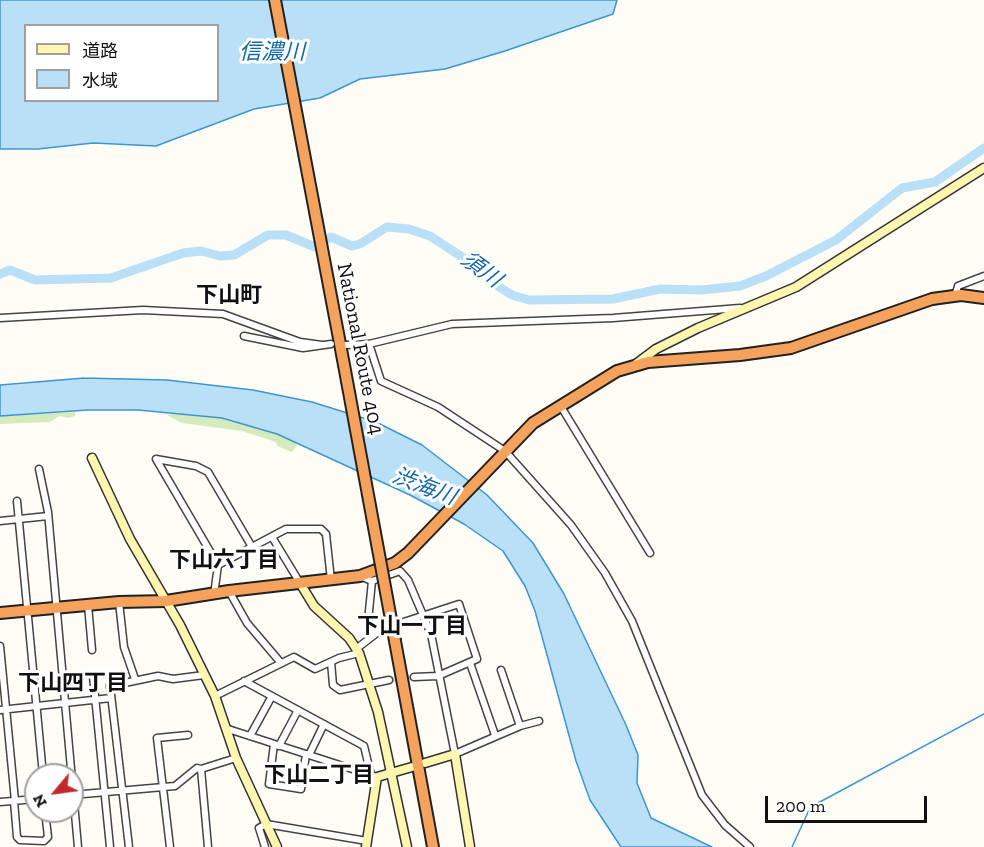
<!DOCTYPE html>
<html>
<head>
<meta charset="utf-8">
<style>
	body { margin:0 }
	#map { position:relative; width:984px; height:847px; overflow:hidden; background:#fffdf5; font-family:"Zilla Slab","Noto Sans JP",serif }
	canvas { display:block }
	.legend { position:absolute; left:24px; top:24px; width:195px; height:78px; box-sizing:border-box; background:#fff; border:2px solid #a0a0a0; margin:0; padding:8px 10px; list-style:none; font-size:18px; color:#111 }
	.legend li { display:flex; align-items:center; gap:12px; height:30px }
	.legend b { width:30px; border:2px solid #a0a0a0 }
	.north { position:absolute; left:24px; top:763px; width:60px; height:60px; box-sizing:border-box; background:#fff; border:2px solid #a0a0a0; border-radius:50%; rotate:241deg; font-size:16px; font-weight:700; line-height:24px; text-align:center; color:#111 }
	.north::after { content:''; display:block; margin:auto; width:21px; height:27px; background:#c4262e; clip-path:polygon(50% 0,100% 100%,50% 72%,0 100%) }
	.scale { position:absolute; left:765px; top:796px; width:162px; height:27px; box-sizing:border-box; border:3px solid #111; border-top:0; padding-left:8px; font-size:18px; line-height:21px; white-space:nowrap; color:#111; -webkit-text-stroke:4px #fff; paint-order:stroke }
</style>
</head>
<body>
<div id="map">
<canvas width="984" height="847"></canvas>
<ul class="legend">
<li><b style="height:8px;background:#fff6b0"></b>道路</li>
<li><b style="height:16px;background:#b9e0f7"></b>水域</li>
</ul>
<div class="north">N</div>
<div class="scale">200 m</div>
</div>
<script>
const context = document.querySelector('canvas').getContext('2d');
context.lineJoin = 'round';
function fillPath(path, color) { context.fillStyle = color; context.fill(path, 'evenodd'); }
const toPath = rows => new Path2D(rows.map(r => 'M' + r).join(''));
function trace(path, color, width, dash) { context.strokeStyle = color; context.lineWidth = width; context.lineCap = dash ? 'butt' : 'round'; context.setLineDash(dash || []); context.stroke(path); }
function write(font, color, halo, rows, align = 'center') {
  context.font = font + ' "Zilla Slab","Noto Sans JP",serif'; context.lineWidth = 6; context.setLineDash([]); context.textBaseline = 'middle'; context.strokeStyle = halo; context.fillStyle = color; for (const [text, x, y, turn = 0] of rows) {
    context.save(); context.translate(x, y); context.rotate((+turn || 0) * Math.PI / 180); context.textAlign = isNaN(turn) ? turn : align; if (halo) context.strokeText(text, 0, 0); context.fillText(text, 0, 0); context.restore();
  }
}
fillPath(toPath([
	[75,412,75,416,68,418,60,416,50,422,0,424,0,416],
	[174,414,222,418,277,434,297,443,296,447,292,452,277,446,276,442,242,431,182,423,167,415]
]), '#d5ebbd');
const water = toPath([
	[0,0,617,0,613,14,505,51,445,69,360,79,320,98,254,109,156,146,93,143,38,149,0,149,0,0],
	[26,26,218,26,218,100,26,100,26,26],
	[84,378,167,380,253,390,312,402,376,422,422,445,487,495,533,543,564,594,626,725,638,755,637,783,651,818,712,847,621,847,590,800,576,761,535,611,525,586,503,551,464,524,410,495,277,434,222,418,138,410,88,410,0,416,0,385,84,378]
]);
fillPath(water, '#b9e0f7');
trace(water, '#3f96cf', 1.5);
trace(toPath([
	[792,847,809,810,816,804,984,714]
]), '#3f96cf', 1.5);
trace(toPath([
	[0,274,10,270,35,280,111,278,183,253,201,251,220,256,234,255,268,235,286,235,315,247,331,237,352,246,360,244,387,227,409,229,430,236,482,270,491,282,512,295,529,300,613,299,660,289,701,290,740,286,766,276,836,240,902,188,935,182,984,148]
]), '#b9e0f7', 9);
trace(toPath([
	[389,680,414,677]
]), '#dbdad3', 6, [6, 3]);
const street = toPath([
	[955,296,958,286,984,276],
	[0,318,143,310,223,314,300,342,322,345],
	[244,336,303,348,331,344],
	[369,344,381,381,438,407,505,451,571,525,605,573,632,621,702,795,725,825,750,847],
	[345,345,369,344,452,324,613,318,740,308],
	[560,405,650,553],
	[156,459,218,565,214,595],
	[156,459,196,466,208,472,252,547],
	[39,469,48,512,78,847],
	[17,501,43,775],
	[0,521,48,516],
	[272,537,300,583],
	[218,565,286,529,321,529,326,534,331,580],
	[360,576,372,581,400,571,408,580,431,634,455,754,520,726,501,670],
	[372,581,368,621,376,633],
	[229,591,247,623,281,663],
	[119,602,124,647,135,679],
	[88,605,92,650],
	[0,646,15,801],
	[356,649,382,629,459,604,477,659,438,676,414,677],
	[331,662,333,685,340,690,389,680],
	[470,663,495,735],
	[93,676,110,847],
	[244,681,364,746,371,775],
	[215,696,294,657,315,669,339,658,359,653],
	[0,710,111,698],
	[520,726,539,721],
	[228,729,374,776],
	[250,736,272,696],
	[274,744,269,784,301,789,306,754],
	[279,746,298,710],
	[309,755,324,724],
	[201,769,208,847],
	[72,795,175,786,197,768,201,769,236,758],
	[14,801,17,837,20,840,44,841,48,837,45,811],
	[0,802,36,799],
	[129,847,110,686,158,676,173,679,204,675],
	[170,847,157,738,188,735],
	[265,847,259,828,266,824,367,841]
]);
const secondary = toPath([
	[636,364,656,349,698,328,796,287,984,168],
	[92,458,130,539,180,625,215,696,236,758,277,847],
	[300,583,314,606,349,638,359,653,378,712,407,847],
	[425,763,455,754,470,847],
	[366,847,377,777,412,767]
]);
const highway = toPath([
	[275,0,344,365],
	[0,613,119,602,166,601,229,591,360,576,395,563,408,553,533,423,617,371,648,362,740,355,791,348,932,299,961,295,984,298],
	[395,641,433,847]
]);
trace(street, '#444', 9);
trace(secondary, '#333', 11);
trace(highway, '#222', 14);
trace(street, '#fff', 6);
trace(secondary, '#fff6b0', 8);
trace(highway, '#f5a25d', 10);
const highwayBridge = toPath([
	[344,365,395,641]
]);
trace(highwayBridge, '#222', 14, []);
trace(highwayBridge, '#f5a25d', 10);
write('21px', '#111', '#fff', [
	["National Route 404",360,349,79]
]);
write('italic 22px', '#1768a6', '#fff', [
	["信濃川",272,53],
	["須川",481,270,36],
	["渋海川",424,487,21]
]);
write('bold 22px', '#111', '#fff', [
	["下山町",229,296],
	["下山六丁目",224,561],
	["下山一丁目",412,627],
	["下山四丁目",73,684],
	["下山二丁目",319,776]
]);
</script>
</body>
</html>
